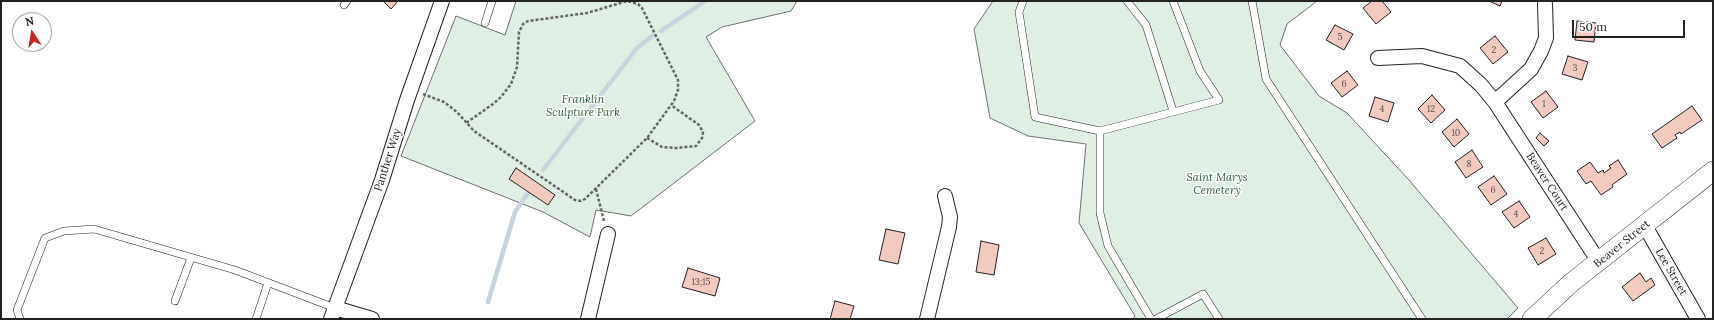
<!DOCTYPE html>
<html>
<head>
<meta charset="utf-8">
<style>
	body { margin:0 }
	#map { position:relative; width:1714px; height:320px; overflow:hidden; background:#fff; font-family:Lora,serif }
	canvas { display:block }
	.frame { position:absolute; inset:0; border:2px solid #222; pointer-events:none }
	.north { position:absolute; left:12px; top:12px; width:40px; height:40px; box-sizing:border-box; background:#fff; border:1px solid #a7a7a7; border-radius:50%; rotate:348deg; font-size:11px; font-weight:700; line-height:16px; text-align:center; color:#222 }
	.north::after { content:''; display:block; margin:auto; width:14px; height:18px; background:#c62828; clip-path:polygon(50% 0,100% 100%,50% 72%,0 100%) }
	.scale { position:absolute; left:1572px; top:20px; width:113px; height:18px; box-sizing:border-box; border:2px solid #222; border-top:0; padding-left:5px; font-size:12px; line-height:14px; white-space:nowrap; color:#222; -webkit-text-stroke:3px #fff; paint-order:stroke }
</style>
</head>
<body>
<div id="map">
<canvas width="1714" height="320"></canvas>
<div class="frame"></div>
<div class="north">N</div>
<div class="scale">50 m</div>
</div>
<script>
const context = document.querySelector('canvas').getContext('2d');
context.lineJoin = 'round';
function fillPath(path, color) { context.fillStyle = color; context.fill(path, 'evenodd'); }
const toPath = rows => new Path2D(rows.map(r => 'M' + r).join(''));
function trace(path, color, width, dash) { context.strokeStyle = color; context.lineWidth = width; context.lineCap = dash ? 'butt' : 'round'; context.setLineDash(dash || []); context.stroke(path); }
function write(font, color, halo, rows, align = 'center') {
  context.font = font + ' Lora,serif'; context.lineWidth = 3; context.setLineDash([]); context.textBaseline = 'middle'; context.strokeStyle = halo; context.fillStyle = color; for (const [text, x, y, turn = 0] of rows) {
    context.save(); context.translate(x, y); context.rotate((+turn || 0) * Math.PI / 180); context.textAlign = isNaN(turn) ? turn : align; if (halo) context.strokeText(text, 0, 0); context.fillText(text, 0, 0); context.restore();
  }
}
const green = toPath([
	[516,1,797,1,791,11,722,27,706,37,755,121,631,216,596,210,590,237,543,212,401,156,456,16,505,35,516,1],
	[993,1,1317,1,1287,24,1280,45,1319,96,1347,113,1409,180,1518,308,1507,319,1133,319,1135,316,1079,223,1086,144,1028,136,990,118,974,29,993,1]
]);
fillPath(green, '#e0efe3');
trace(green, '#6f6f6f', 1);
trace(toPath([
	[661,31,705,1],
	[543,170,637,48,652,36],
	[488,302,515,212,528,193]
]), '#c7d3dd', 4.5);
const building = toPath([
	[383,1,398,1,391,9,383,1],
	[1372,1,1382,1,1391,12,1376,24,1363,8,1372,1],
	[1489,1,1502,1,1500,6,1489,1],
	[1577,21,1596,23,1594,42,1575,40,1577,21],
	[1335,25,1353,34,1344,50,1326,40,1335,25],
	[1495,36,1508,52,1493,64,1480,48,1495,36],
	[1568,56,1588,62,1582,80,1562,74,1568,56],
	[1347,71,1358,85,1342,97,1331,83,1347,71],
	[1546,91,1558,107,1543,118,1531,102,1546,91],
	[1432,95,1445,110,1431,123,1418,109,1432,95],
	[1375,97,1394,103,1388,122,1369,116,1375,97],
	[1692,106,1702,120,1681,134,1680,132,1675,135,1677,138,1662,148,1652,134,1692,106],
	[1457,119,1469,134,1454,147,1442,132,1457,119],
	[1540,133,1549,141,1544,146,1536,138,1540,133],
	[1472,150,1483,167,1466,178,1455,162,1472,150],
	[1618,160,1627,174,1612,185,1613,187,1601,195,1591,181,1586,184,1577,171,1590,162,1598,173,1603,170,1604,173,1611,168,1609,166,1618,160],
	[516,168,555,195,548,205,509,179,516,168],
	[1494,176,1507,194,1491,205,1478,187,1494,176],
	[1519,201,1530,217,1514,228,1502,212,1519,201],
	[886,229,905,233,898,264,879,260,886,229],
	[1546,238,1556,254,1538,265,1528,248,1546,238],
	[981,241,999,245,994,275,976,272,981,241],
	[688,268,720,278,715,296,682,287,688,268],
	[1640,273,1646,282,1651,278,1655,285,1633,301,1622,287,1640,273],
	[835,301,854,306,850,319,830,319,835,301]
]);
fillPath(building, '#f3c9c0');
trace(building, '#222', 1);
const lane = toPath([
	[1023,1,1019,12,1035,117,1100,131,1219,100,1200,71,1173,1],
	[1127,1,1146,25,1173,111],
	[1252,1,1266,79,1422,319],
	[344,5,347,1],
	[485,23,492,1],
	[1100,131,1100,213,1108,246,1151,319],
	[175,301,191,258],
	[20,319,17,310,45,238,64,231,94,229,235,270,335,308],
	[256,319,268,283],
	[1156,319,1203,294,1219,319]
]);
const street = toPath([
	[1378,58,1422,56,1460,66,1481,85,1495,102,1599,262],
	[1495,102,1531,69,1541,51,1546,38,1545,4],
	[1645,226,1698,319],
	[335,308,372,319],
	[331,319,382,180,407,100,442,1],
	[588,319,608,234],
	[927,319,949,227,950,217,945,196]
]);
const secondary = toPath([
	[1532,319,1571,283,1713,171]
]);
trace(lane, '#222', 8);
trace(street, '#222', 16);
trace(secondary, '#222', 20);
trace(toPath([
	[423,94,444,102,457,112,474,131,575,200,581,201,585,199,647,138,674,101,678,90,678,80,642,8,638,4,627,1,587,13,528,21,523,24,519,32,517,67,511,84,501,97,493,104,466,123],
	[647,138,662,147,676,148,696,146,702,138,703,132,699,125,671,105],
	[596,189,604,221]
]), '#646464', 2.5, [3, 2]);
trace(lane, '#fff', 7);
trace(street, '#fff', 14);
trace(secondary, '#fff', 19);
write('9px', '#564c4a', null, [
	["5",1340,37],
	["2",1494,50],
	["3",1575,68],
	["6",1344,84],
	["1",1544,104],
	["4",1382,109],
	["12",1431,109],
	["10",1456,133],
	["8",1469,164],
	["6",1493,190],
	["4",1516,214],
	["2",1542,251],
	["13;15",701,282]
]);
write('italic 11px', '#2f5e38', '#fff', [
	["Franklin",583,100],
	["Sculpture Park",583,113],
	["Saint Marys",1217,178],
	["Cemetery",1217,191]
]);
write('11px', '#222', '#fff', [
	["Panther Way",388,160,-72],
	["Beaver Court",1547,182,57],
	["Beaver Street",1622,244,-39],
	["Lee Street",1671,272,60]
]);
</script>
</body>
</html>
